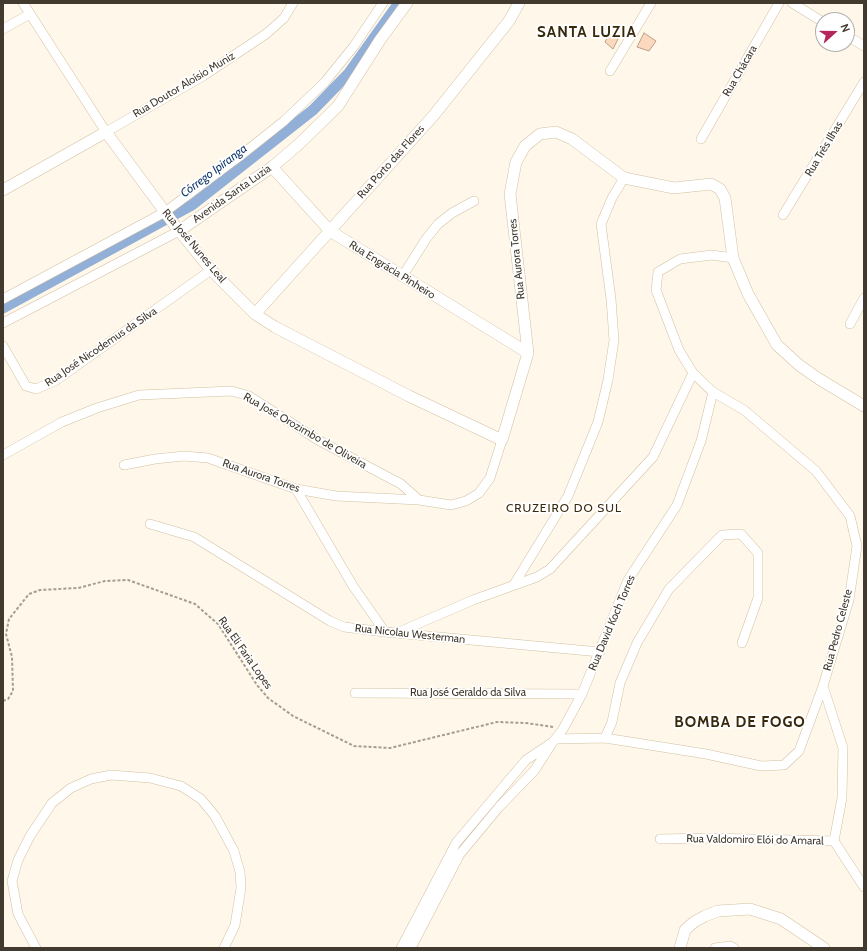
<!DOCTYPE html>
<html>
<head>
<meta charset="utf-8">
<style>
	body { margin:0 }
	#map { position:relative; width:867px; height:951px; overflow:hidden; background:#fff7ea; font-family:Cabin,sans-serif }
	canvas { display:block }
	.frame { position:absolute; inset:0; border:4px solid #423a2e; pointer-events:none }
	.north { position:absolute; left:815px; top:12px; width:40px; height:40px; box-sizing:border-box; background:#fff; border:1px solid #b3b0ab; border-radius:50%; rotate:69deg; font-size:11px; font-weight:700; line-height:16px; text-align:center; color:#423a2e }
	.north::after { content:''; display:block; margin:auto; width:14px; height:18px; background:#b4265b; clip-path:polygon(50% 0,100% 100%,50% 72%,0 100%) }
</style>
</head>
<body>
<div id="map">
<canvas width="867" height="951"></canvas>
<div class="frame"></div>
<div class="north">N</div>
</div>
<script>
const context = document.querySelector('canvas').getContext('2d');
context.lineJoin = 'round';
const toPath = rows => new Path2D(rows.map(r => 'M' + r).join(''));
function trace(path, color, width, dash) { context.strokeStyle = color; context.lineWidth = width; context.lineCap = dash ? 'butt' : 'round'; context.setLineDash(dash || []); context.stroke(path); }
function fillPath(path, color) { context.fillStyle = color; context.fill(path, 'evenodd'); }
function write(font, color, halo, rows, align = 'center') {
  context.font = font + ' Cabin,sans-serif'; context.lineWidth = 3.5; context.setLineDash([]); context.textBaseline = 'middle'; context.strokeStyle = halo; context.fillStyle = color; for (const [text, x, y, turn = 0] of rows) {
    context.save(); context.translate(x, y); context.rotate((+turn || 0) * Math.PI / 180); context.textAlign = isNaN(turn) ? turn : align; if (halo) context.strokeText(text, 0, 0); context.fillText(text, 0, 0); context.restore();
  }
}
trace(toPath([
	[3,308,192,205,313,110,349,73,399,3]
]), '#91afd7', 11);
const building = toPath([
	[644,33,656,41,649,51,637,47,644,33],
	[608,36,618,39,613,49,605,42,608,36]
]);
fillPath(building, '#fcd9be');
trace(building, '#bc9f88', 1);
const minor = toPath([
	[23,3,106,132,203,76,266,34,284,18,293,3],
	[792,3,823,22],
	[3,29,30,14],
	[847,36,864,46],
	[610,71,651,3],
	[701,139,779,3],
	[783,215,864,82],
	[402,277,426,239,438,224,452,213,474,201],
	[3,299,165,212,240,156,284,121,325,82,354,46,383,3],
	[3,323,179,231],
	[850,324,864,298],
	[3,346,26,386,36,389,55,381,211,270],
	[3,455,62,422,97,408,139,395,232,391,249,396,318,440,401,484,419,500],
	[124,465,155,459,184,456,208,458,296,489,336,496,419,500,451,505,466,501,479,493,490,478,502,440],
	[296,489,353,586,385,632],
	[150,524,194,537,330,621,344,627,385,632,600,652],
	[513,586,568,496,598,422,608,380,614,340,611,299,601,224,612,198,624,178],
	[399,632,473,600,537,577,550,569,653,457,693,373],
	[823,686,843,748,842,798,834,841],
	[355,693,582,694],
	[605,738,612,722,620,683,637,643,669,589,722,535,741,534,758,553,758,598,742,643],
	[557,739,605,738,706,754,761,766,784,765,799,751,823,686,849,600,857,546,850,516,816,471,744,410,713,392,693,373,679,350,656,290,658,272,680,259,712,255,733,258],
	[660,839,710,838,834,841],
	[834,841,864,887],
	[36,948,18,914,12,881,18,860,30,836,52,803,71,788,91,779,111,775,150,778,181,786,201,799,215,816,234,851,240,872,241,888,235,925,224,948],
	[401,948,456,843,526,760,553,742,563,729,582,694,628,580,677,505,701,441,713,392],
	[411,948,460,854,499,807,534,771,551,745],
	[715,948,730,946,734,948]
]);
const tertiary = toPath([
	[272,167,330,231,528,353],
	[3,190,106,132,176,227,211,270,255,314,275,327,409,396,502,440,528,353,510,194,516,162,525,146,540,134,556,132,572,139,624,178,674,188,711,184,720,189,725,198,733,258,748,294,777,345,799,365,819,379,864,406],
	[179,231,272,167,298,145,338,106,380,40,407,3],
	[255,314,434,115,509,21,519,3],
	[680,948,685,930,694,922,705,916,718,911,750,909,781,919,824,948]
]);
trace(minor, '#d2c0a1', 10);
trace(tertiary, '#d2c0a1', 12);
trace(toPath([
	[3,701,8,699,13,691,12,657,6,634,9,619,29,594,40,590,78,588,105,581,128,580,195,604,218,624,257,685,268,698,293,716,354,746,390,748,497,722,526,723,553,727]
]), '#a59d90', 2, [3, 2]);
trace(minor, '#fff', 9);
trace(tertiary, '#fff', 11);
write('11px', '#423a2e', '#fff', [
	["Rua Chácara",740,71,-60],
	["Rua Doutor Aloísio Muniz",184,85,-31],
	["Rua Três Ilhas",824,149,-59],
	["Rua Porto das Flores",391,162,-48],
	["Avenida Santa Luzia",232,194,-35],
	["Rua José Nunes Leal",194,246,50],
	["Rua Aurora Torres",517,259,-96],
	["Rua Engrácia Pinheiro",392,270,32],
	["Rua José Nicodemus da Silva",101,347,-34],
	["Rua José Orozimbo de Oliveira",305,431,30],
	["Rua Aurora Torres",261,476,19],
	["Rua David Koch Torres",612,623,-67],
	["Rua Pedro Celeste",838,630,-75],
	["Rua Nicolau Westerman",410,634,6],
	["Rua Eli Faria Lopes",245,653,55],
	["Rua José Geraldo da Silva",468,693],
	["Rua Valdomiro Elói do Amaral",755,840,1]
]);
write('italic 12px', '#153c6e', '#fff', [
	["Córrego Ipiranga",214,171,-37]
]);
context.letterSpacing = '1px';
write('12px', '#38290d', '#fff', [
	["CRUZEIRO DO SUL",564,508]
]);
context.letterSpacing = '0px';
context.letterSpacing = '1px';
write('bold 15px', '#38290d', '#fff', [
	["SANTA LUZIA",587,33],
	["BOMBA DE FOGO",740,723]
]);
context.letterSpacing = '0px';
</script>
</body>
</html>
